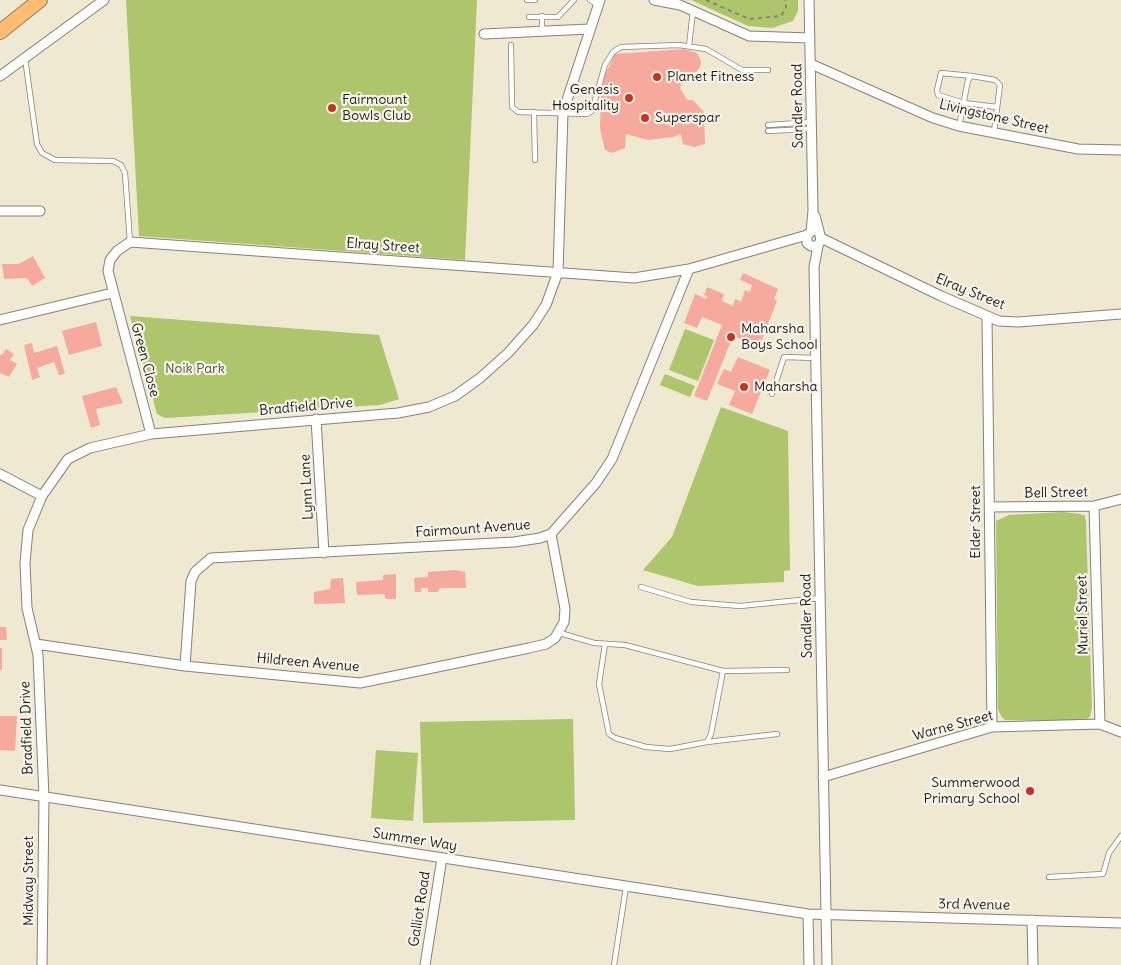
<!DOCTYPE html>
<html>
<head>
<meta charset="utf-8">
<style>
	body { margin:0 }
	canvas { display:block; background:#eee9d0 }
</style>
</head>
<body>
<canvas width="1121" height="965"></canvas>
<script>
const context = document.querySelector('canvas').getContext('2d');
context.lineJoin = 'round';
function fillPath(path, color) { context.fillStyle = color; context.fill(path, 'evenodd'); }
const toPath = rows => new Path2D(rows.map(r => 'M' + r).join(''));
function trace(path, color, width, dash) { context.strokeStyle = color; context.lineWidth = width; context.lineCap = dash ? 'butt' : 'round'; context.setLineDash(dash || []); context.stroke(path); }
function write(font, color, halo, rows, align = 'center') {
  context.font = font + ' Delius,sans-serif'; context.lineWidth = 4.5; context.setLineDash([]); context.textBaseline = 'middle'; context.strokeStyle = halo; context.fillStyle = color; for (const [text, x, y, turn = 0] of rows) {
    context.save(); context.translate(x, y); context.rotate((+turn || 0) * Math.PI / 180); context.textAlign = isNaN(turn) ? turn : align; if (halo) context.strokeText(text, 0, 0); context.fillText(text, 0, 0); context.restore();
  }
}
fillPath(toPath([
	[126,0,477,0,465,260,139,236],
	[691,0,798,0,798,11,793,21,772,28,748,26],
	[130,316,379,335,399,399,380,405,165,418,157,414],
	[685,329,714,340,698,381,669,370],
	[665,374,695,386,690,397,660,385],
	[721,407,788,431,790,570,784,571,784,582,698,586,643,570,672,537],
	[1063,512,1080,514,1085,516,1086,523,1092,707,1090,717,1083,721,1005,720,1001,716,998,709,996,521,1009,515],
	[573,719,575,820,423,823,420,722],
	[376,750,418,753,413,821,371,818]
]), '#adc56b');
fillPath(toPath([
	[684,49,697,53,701,61,700,67,696,72,684,74,680,88,687,100,693,100,704,112,705,144,694,147,683,144,681,134,673,137,648,140,626,134,625,148,612,153,605,150,600,129,601,95,605,75,615,54],
	[33,256,45,278,32,286,27,278,4,279,2,264,19,264],
	[743,273,778,289,774,299,777,301,759,347,733,336,707,401,694,396,722,325,702,317,697,328,684,323,695,294,706,299,707,296,704,295,707,287,724,294,722,301,733,306,735,299,741,302,745,290,750,292,752,285,740,280],
	[96,322,102,346,69,355,62,331],
	[32,343,34,353,57,346,65,374,59,375,54,362,37,368,40,377,32,380,24,345],
	[6,349,14,354,10,360,17,364,9,377,0,373,0,355,2,355],
	[738,357,770,370,752,414,729,405,735,391,717,384,724,369,731,372],
	[116,387,123,403,96,409,100,425,91,428,82,396],
	[455,570,465,572,466,588,440,588,438,592,428,592,428,588,421,588,421,592,415,592,414,578,428,577,428,572],
	[396,574,396,599,386,599,384,594,357,595,356,582,383,580,383,575],
	[343,578,345,603,314,604,314,592,330,589,331,579],
	[0,627,6,627,7,640,0,640],
	[0,648,2,648,2,670,0,670],
	[0,716,17,716,15,751,0,750]
]), '#f5aa9d');
const service = toPath([
	[527,0,535,0],
	[590,0,598,5],
	[542,16,542,31],
	[529,17,558,17,574,0],
	[511,45,512,107,518,112,587,114,592,111,605,65,613,52,621,47,679,45,706,49,742,70,768,70],
	[689,46,693,11],
	[25,58,37,144,42,153,55,160,113,161,121,165,125,173,130,242],
	[972,76,941,73,937,90,938,95,964,103,997,107],
	[534,112,535,160],
	[768,125,812,122],
	[959,126,968,80,972,76,995,80,1000,85,994,132],
	[768,131,811,129],
	[772,394,784,357,816,358],
	[641,587,691,602,740,606,820,598],
	[560,633,594,643,625,645,723,671,787,670],
	[605,644,599,684,609,734,615,738,646,747,670,749,707,742,711,734,723,671],
	[707,742,777,734],
	[1049,877,1103,874,1109,853,1121,836],
	[614,965,626,887]
]);
const minor = toPath([
	[654,0,680,5,749,36,810,38],
	[809,0,813,211,811,232],
	[484,34,589,29],
	[811,64,933,118,959,126,1078,149,1121,150],
	[0,76,104,0],
	[0,211,40,211],
	[811,232,807,235,807,243,811,246,818,246,821,239,815,216],
	[821,238,941,296,999,321,1018,322,1121,314],
	[818,246,814,267,827,965],
	[987,317,992,727],
	[0,320,112,293],
	[316,419,324,553],
	[151,434,108,271,110,260,117,251,130,242,634,278,689,269,807,235],
	[0,474,42,496],
	[1094,506,1100,724],
	[990,507,1094,506,1121,499],
	[36,644,185,666,360,683,529,648,546,644,555,638,564,622,565,609,551,534],
	[185,666,191,581,195,572,211,558,514,542,540,538,551,534,596,483,612,459,689,269],
	[823,777,992,727,1100,724,1121,732],
	[0,790,808,914,1121,923],
	[808,914,809,965],
	[1032,920,1033,965],
	[42,965,44,797,38,655,27,608,25,563,28,530,42,496,68,459,90,448,151,434,398,413,429,407,455,396,480,378,508,353,533,325,546,305,558,272,563,112,600,0],
	[425,965,442,858]
]);
const primary = toPath([
	[0,32,40,0]
]);
trace(service, '#858276', 6);
trace(minor, '#858276', 11);
trace(primary, '#858276', 16);
trace(toPath([
	[706,0,749,19,781,16,786,8,785,0]
]), '#858276', 2, [4, 4]);
trace(service, '#fff', 4.5);
trace(minor, '#fff', 9);
trace(primary, '#fdbc70', 14);
for (const [x, y, r, color] of [
	[657,77,5,"#c8321e"],
	[629,98,5,"#c8321e"],
	[332,108,5,"#c8321e"],
	[645,118,5,"#c8321e"],
	[731,337,5,"#c8321e"],
	[744,387,5,"#c8321e"],
	[1030,791,5,"#c8321e"]
]) { const dot = new Path2D(); dot.arc(x, y, r, 0, 2 * Math.PI); context.fillStyle = color; context.fill(dot); trace(dot, '#f7f3e8', 2); }
write('14px', '#1c1c1c', '#f7f3e8', [
	["Planet Fitness",667,77],
	["Genesis",619,90,"right"],
	["Hospitality",619,106,"right"],
	["Fairmount",342,100],
	["Bowls Club",342,116],
	["Superspar",655,118],
	["Maharsha",741,329],
	["Boys School",741,345],
	["Maharsha",754,387],
	["Summerwood",1020,783,"right"],
	["Primary School",1020,799,"right"]
], 'left');
write('14px', '#1c1c1c', '#f7f3e8', [
	["Sandler Road",798,106,-91],
	["Livingstone Street",994,117,13],
	["Elray Street",383,246,4],
	["Elray Street",970,292,22],
	["Green Close",145,360,75],
	["Bradfield Drive",306,407,-5],
	["Lynn Lane",307,487,-93],
	["Bell Street",1056,493,-1],
	["Elder Street",976,522,-90],
	["Fairmount Avenue",473,529,-4],
	["Muriel Street",1083,615,-91],
	["Sandler Road",807,616,-91],
	["Hildreen Avenue",308,663,5],
	["Warne Street",953,726,-15],
	["Bradfield Drive",27,728,-92],
	["Summer Way",415,840,9],
	["Midway Street",29,881,-90],
	["3rd Avenue",974,905,1],
	["Galliot Road",420,909,-81]
]);
write('14px', '#4f5738', '#f7f3e8', [
	["Noik Park",195,369]
]);
</script>
</body>
</html>
